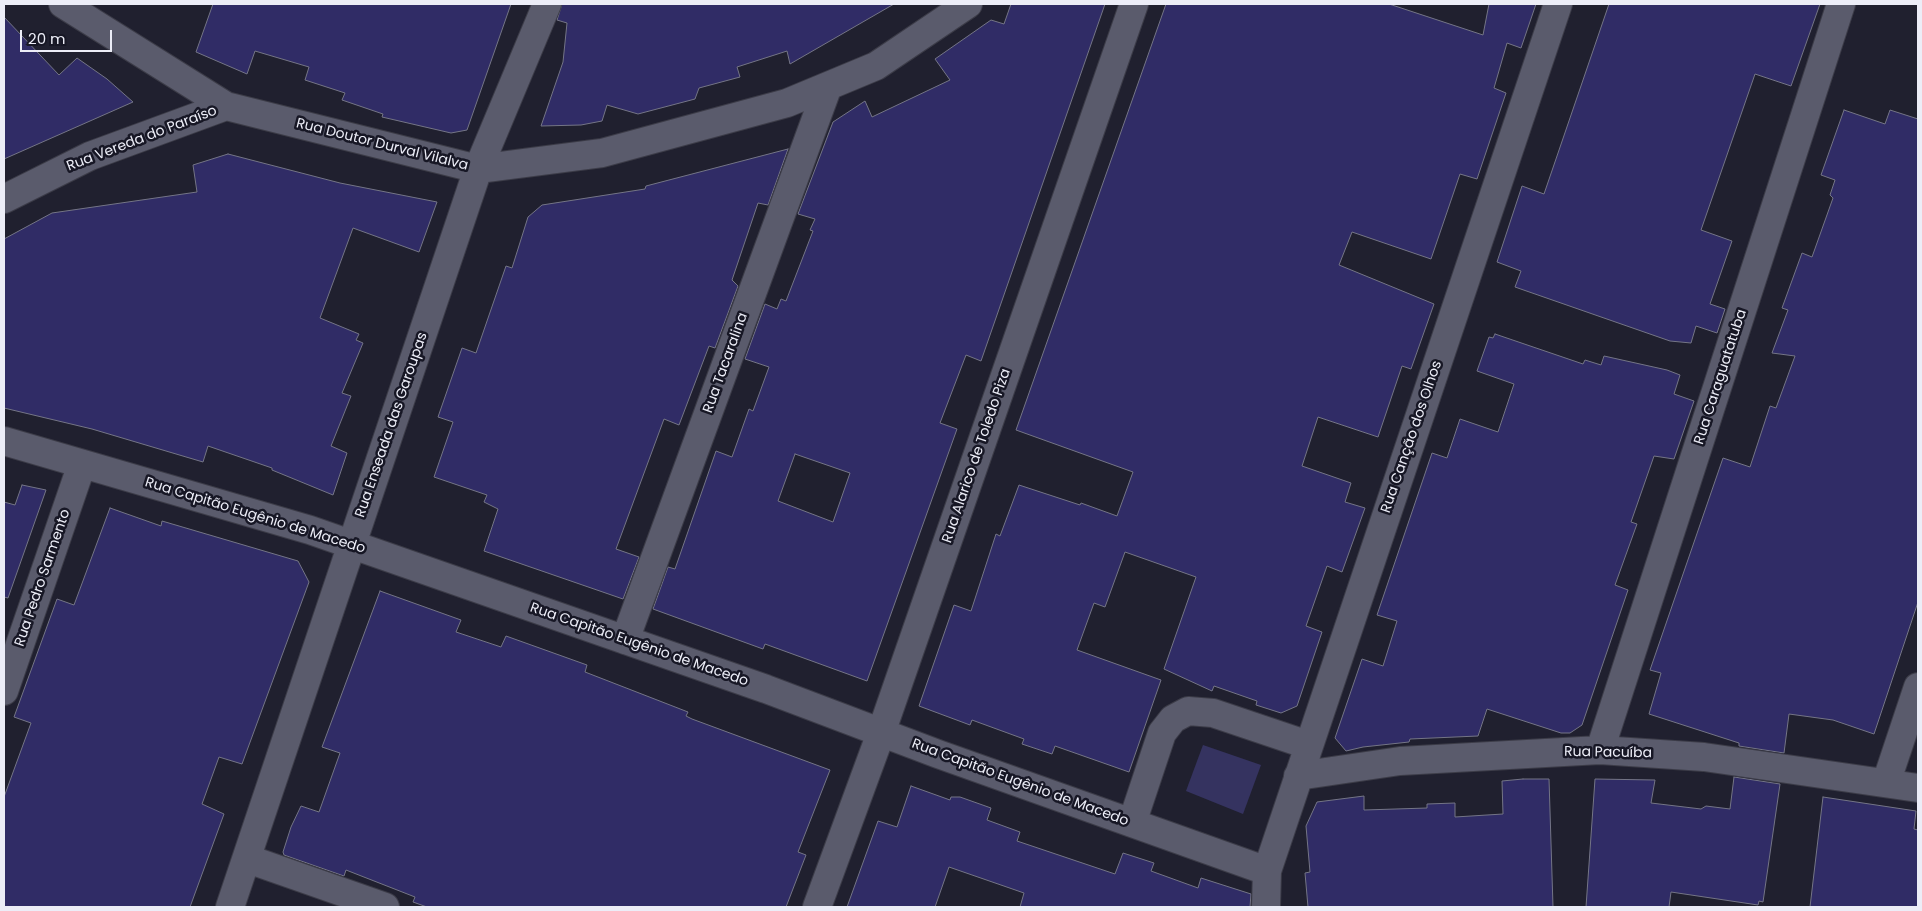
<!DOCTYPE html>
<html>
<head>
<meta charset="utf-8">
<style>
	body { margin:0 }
	#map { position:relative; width:1922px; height:911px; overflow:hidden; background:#20202f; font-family:Poppins,sans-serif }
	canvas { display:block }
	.frame { position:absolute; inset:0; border:5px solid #ecedf7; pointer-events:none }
	.scale { position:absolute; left:20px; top:30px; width:92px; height:22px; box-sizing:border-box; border:2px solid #ecedf7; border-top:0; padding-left:6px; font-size:15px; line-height:18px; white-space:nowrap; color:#ecedf7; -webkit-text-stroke:4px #171725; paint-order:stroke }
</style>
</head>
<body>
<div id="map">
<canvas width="1922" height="911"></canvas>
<div class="frame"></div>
<div class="scale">20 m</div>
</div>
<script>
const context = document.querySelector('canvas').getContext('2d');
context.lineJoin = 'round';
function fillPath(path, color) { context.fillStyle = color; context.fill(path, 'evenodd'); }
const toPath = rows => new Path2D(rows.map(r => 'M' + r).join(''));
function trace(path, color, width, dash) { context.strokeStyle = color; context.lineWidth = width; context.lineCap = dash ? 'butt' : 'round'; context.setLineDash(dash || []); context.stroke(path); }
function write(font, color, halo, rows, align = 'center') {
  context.font = font + ' Poppins,sans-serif'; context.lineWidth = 5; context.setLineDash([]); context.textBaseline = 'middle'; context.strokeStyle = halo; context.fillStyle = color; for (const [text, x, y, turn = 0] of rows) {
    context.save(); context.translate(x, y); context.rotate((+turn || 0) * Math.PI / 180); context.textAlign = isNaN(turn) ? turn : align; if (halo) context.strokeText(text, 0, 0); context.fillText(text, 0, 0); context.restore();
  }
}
fillPath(toPath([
	[1203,745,1261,765,1243,814,1186,791]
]), '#353360');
const building = toPath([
	[213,4,511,4,467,130,451,133,382,117,383,114,342,100,345,93,305,80,309,67,255,51,247,74,196,52,213,4],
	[562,4,894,4,790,64,787,51,737,67,740,77,699,88,695,99,638,114,607,105,602,121,581,125,541,126,563,62,567,23,557,20,562,4],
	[1011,4,1105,4,981,361,966,355,940,423,957,429,867,681,765,644,763,649,653,609,668,567,675,569,716,451,732,457,749,409,753,411,769,367,745,359,765,304,777,309,781,299,786,301,813,231,810,230,815,219,798,214,833,122,865,101,872,117,950,80,935,59,991,20,1004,24,1011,4],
	[795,454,850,473,833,522,778,501,795,454],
	[1166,4,1389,4,1483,35,1489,4,1536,4,1521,48,1507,43,1494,88,1506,93,1477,179,1460,174,1431,259,1352,232,1339,265,1434,304,1411,369,1402,366,1378,437,1318,417,1302,466,1351,483,1345,502,1365,508,1342,572,1327,566,1306,626,1322,632,1297,706,1281,713,1256,705,1257,701,1214,686,1212,691,1164,669,1196,577,1125,552,1105,607,1094,603,1077,650,1161,680,1129,772,1055,746,1052,754,1022,744,1024,739,972,720,970,725,919,706,954,605,971,611,996,534,1000,536,1019,485,1080,505,1081,503,1117,516,1133,472,1016,430,1166,4],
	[1609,4,1820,4,1791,86,1755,74,1701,230,1732,241,1710,304,1725,309,1717,333,1696,326,1691,343,1670,341,1515,287,1521,271,1497,262,1522,186,1544,194,1609,4],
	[4,17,59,75,77,58,107,79,133,102,4,159,4,17],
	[1844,110,1885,124,1890,110,1918,119,1918,602,1874,734,1833,720,1789,714,1784,753,1739,746,1739,743,1649,714,1661,673,1650,670,1723,458,1750,467,1770,406,1776,408,1795,356,1772,353,1788,310,1782,308,1802,253,1812,257,1833,198,1830,195,1835,180,1821,175,1844,110],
	[788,149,768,205,758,203,732,280,738,286,715,348,709,346,679,425,664,419,616,549,639,557,623,599,484,551,498,509,484,502,487,495,434,477,453,422,438,417,462,348,476,353,506,266,512,268,528,217,542,205,645,189,646,186,788,149],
	[228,154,340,183,437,202,419,252,353,228,320,318,359,334,356,340,363,343,342,393,351,396,331,446,347,453,333,495,272,470,272,468,208,446,203,462,92,429,4,408,4,239,52,213,197,192,193,165,228,154],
	[1495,334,1583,364,1585,360,1601,365,1604,356,1667,370,1680,375,1674,394,1694,401,1674,459,1654,456,1631,522,1637,524,1615,585,1628,590,1582,725,1570,733,1561,733,1487,709,1478,736,1410,739,1409,742,1363,747,1346,751,1335,738,1362,659,1383,666,1397,621,1377,615,1432,453,1447,458,1460,419,1498,432,1514,384,1477,371,1489,337,1493,338,1495,334],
	[22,485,46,490,8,598,4,597,4,502,15,505,22,485],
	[110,508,161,526,162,521,298,561,309,582,242,764,219,757,202,804,224,814,190,907,4,907,4,797,31,723,14,717,57,599,74,605,110,508],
	[380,591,461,620,456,632,501,647,506,636,587,665,585,672,688,712,686,716,692,719,830,770,798,852,806,855,786,907,427,907,413,902,415,897,346,870,344,876,284,855,283,852,291,827,301,806,319,812,340,753,322,747,380,591],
	[1734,777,1780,784,1763,902,1759,901,1758,905,1671,892,1669,907,1586,907,1595,779,1655,780,1651,803,1701,809,1706,806,1730,809,1734,777],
	[1523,779,1549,779,1553,907,1308,907,1305,873,1310,872,1306,826,1317,802,1364,796,1364,810,1427,808,1427,804,1455,803,1455,817,1503,814,1502,781,1523,779],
	[911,786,950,800,951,797,960,797,991,808,987,820,1020,832,1017,841,1115,874,1123,853,1154,863,1151,871,1198,888,1201,878,1251,894,1250,907,1020,907,1024,893,949,867,935,907,847,907,878,821,897,827,911,786],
	[1823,797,1916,811,1914,829,1918,830,1918,907,1810,907,1823,797]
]);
fillPath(building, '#302c66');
trace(building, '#747586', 1);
const street = toPath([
	[63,4,226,106,478,169,602,153,787,103,876,66,968,4],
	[4,199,90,156,226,106],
	[4,441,310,530,766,689,938,754,1267,871],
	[625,640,828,86],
	[4,691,82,464],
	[1600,750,1841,4],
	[1298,776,1400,761,1600,750,1704,757,1918,788],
	[1886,783,1918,687],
	[1132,823,1162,733,1173,719,1188,711,1213,713,1308,745],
	[248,859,385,907],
	[230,907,478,169,547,4],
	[817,907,881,733,1134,4],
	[1266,907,1267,871,1558,4]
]);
trace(street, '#3c3c48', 30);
trace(street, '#5a5b6c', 28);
write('14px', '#ecedf7', '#171725', [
	["Rua Vereda do Paraíso",142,139,-21],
	["Rua Doutor Durval Vilalva",382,145,14],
	["Rua Tacaralina",726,363,-70],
	["Rua Caraguatatuba",1721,377,-72],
	["Rua Enseada das Garoupas",392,425,-71],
	["Rua Canção dos Olhos",1412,437,-71],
	["Rua Alarico de Toledo Piza",977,456,-71],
	["Rua Capitão Eugênio de Macedo",255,516,17],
	["Rua Pedro Sarmento",43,578,-71],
	["Rua Capitão Eugênio de Macedo",639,645,19],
	["Rua Pacuíba",1608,753,1],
	["Rua Capitão Eugênio de Macedo",1020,783,20]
]);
</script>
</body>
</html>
